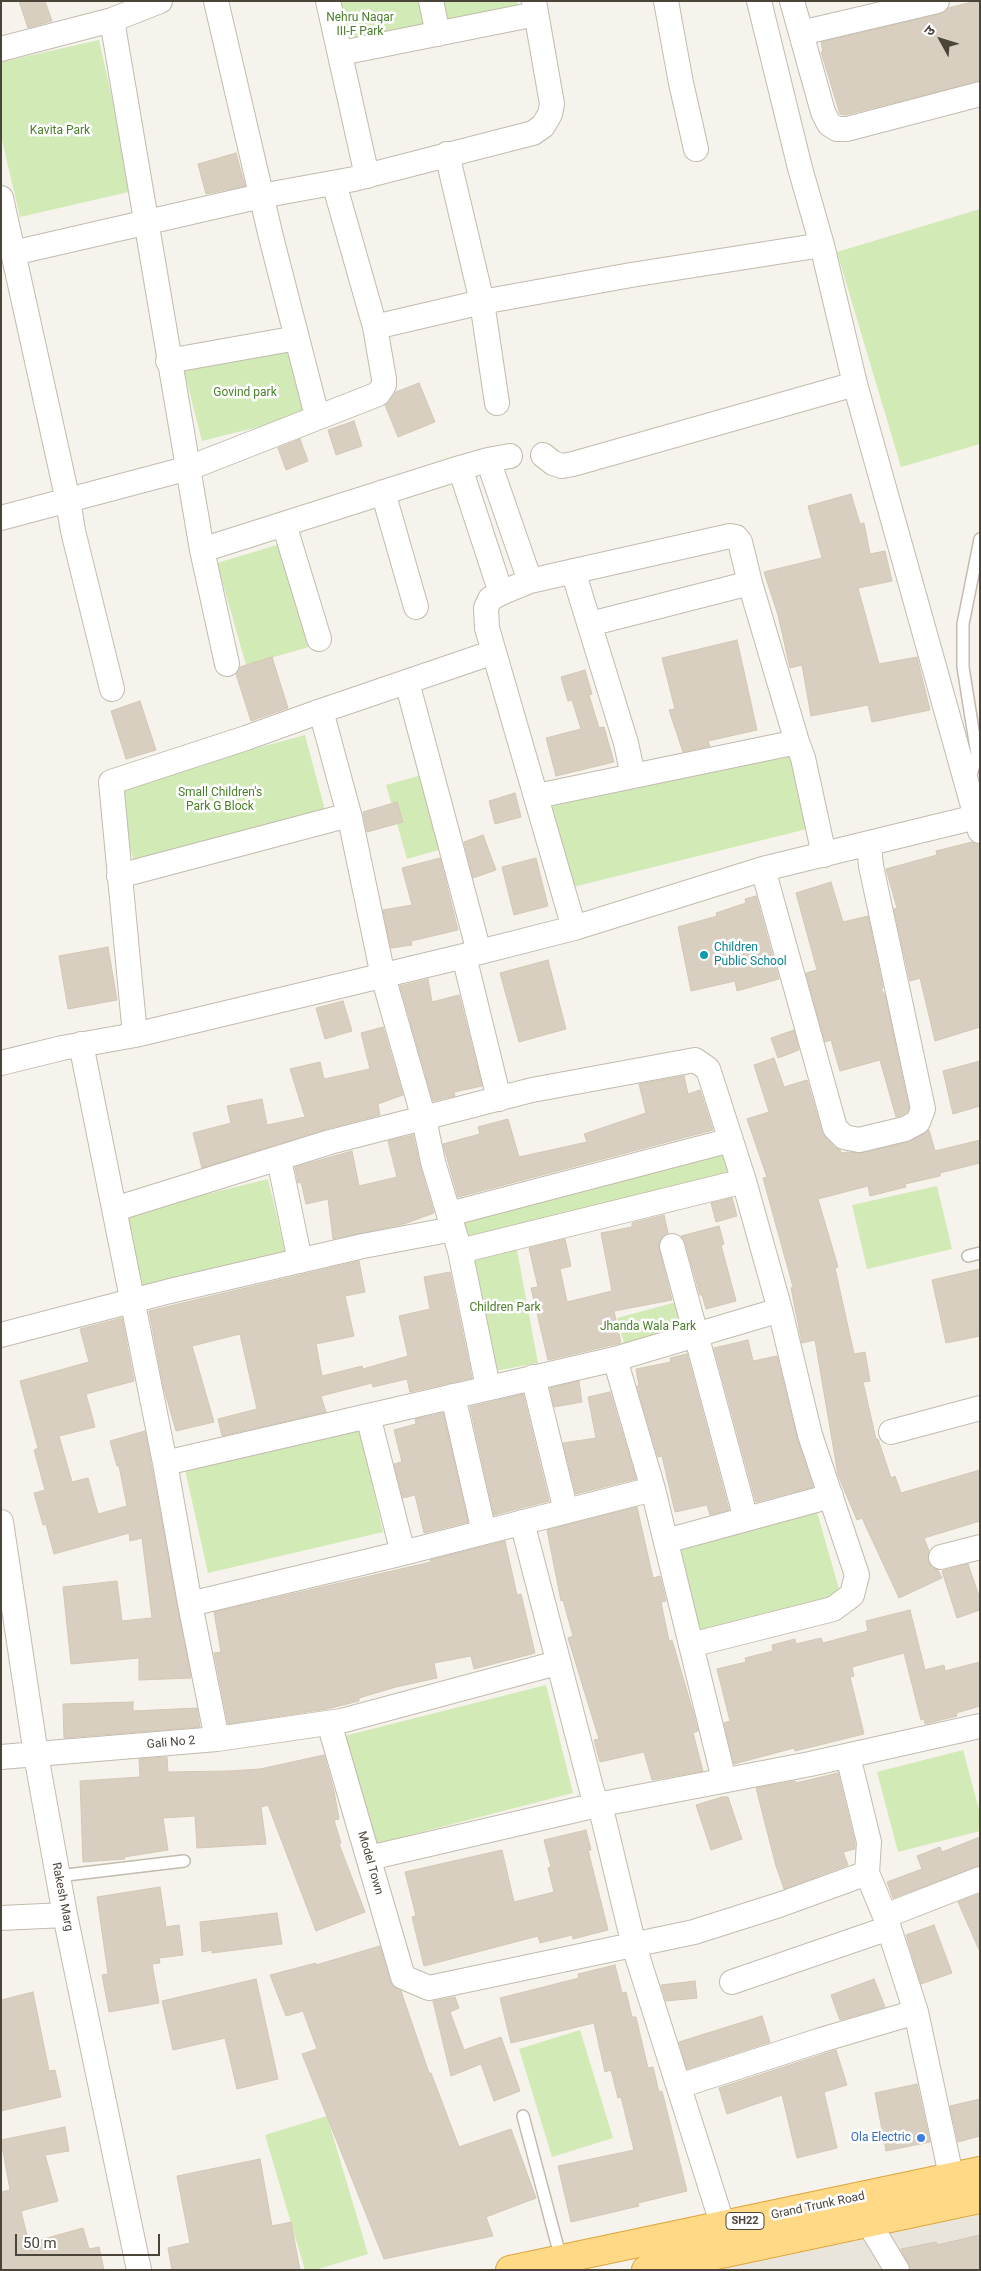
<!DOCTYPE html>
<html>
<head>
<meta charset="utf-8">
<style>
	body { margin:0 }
	#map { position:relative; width:981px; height:2271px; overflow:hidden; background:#f6f3ec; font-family:Roboto,"Noto Sans Devanagari",sans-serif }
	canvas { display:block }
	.frame { position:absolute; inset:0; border:2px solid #4b4439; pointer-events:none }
	.north { position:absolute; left:916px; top:15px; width:50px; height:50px; -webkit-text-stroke:4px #fff; paint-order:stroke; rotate:309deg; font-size:14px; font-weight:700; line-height:20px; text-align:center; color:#4b4439 }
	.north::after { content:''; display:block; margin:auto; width:18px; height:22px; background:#4b4439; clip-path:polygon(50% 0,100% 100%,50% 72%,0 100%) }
	.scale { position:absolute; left:15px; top:2234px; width:145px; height:22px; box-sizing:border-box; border:2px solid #4b4439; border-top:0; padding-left:6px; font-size:15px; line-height:18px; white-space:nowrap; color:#4b4439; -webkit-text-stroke:4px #fff; paint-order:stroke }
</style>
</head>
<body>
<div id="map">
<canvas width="981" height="2271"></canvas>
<div class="frame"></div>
<div class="north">उ</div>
<div class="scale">50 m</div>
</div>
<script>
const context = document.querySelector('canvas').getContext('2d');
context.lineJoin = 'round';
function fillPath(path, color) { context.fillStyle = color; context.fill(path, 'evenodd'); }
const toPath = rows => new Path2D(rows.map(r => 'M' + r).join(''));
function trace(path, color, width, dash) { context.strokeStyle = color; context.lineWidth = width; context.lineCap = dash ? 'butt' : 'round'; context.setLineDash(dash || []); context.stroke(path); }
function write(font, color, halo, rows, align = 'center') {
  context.font = font + ' Roboto,sans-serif'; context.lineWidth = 5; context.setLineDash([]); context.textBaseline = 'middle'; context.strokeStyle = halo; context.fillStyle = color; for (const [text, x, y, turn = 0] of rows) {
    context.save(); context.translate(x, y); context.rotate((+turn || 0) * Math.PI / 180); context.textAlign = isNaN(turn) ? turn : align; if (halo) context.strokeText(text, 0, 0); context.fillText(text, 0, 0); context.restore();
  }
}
fillPath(toPath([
	[980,2203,980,2270,655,2270]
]), '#eae5da');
fillPath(toPath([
	[330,1,517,1,519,9,342,53],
	[99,40,133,191,20,217,1,136,1,62],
	[980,209,980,444,901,467,837,252],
	[288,344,306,415,202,441,184,371],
	[280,544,309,647,246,665,217,563],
	[305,735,326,814,135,866,114,787],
	[792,748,811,828,569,888,550,807],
	[425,774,446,848,407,859,386,785],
	[723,1146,734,1178,465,1245,458,1214],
	[268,1179,285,1251,139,1287,122,1215],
	[937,1186,952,1249,867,1269,852,1205],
	[516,1245,538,1363,495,1371,472,1254],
	[684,1300,692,1332,626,1351,617,1318],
	[359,1425,383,1532,208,1573,184,1465],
	[816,1508,841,1596,702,1635,677,1548],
	[546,1685,573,1793,371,1845,344,1736],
	[963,1750,980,1813,980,1831,898,1852,877,1772],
	[580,2030,613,2138,552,2157,519,2049],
	[327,2116,368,2254,315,2270,305,2270,265,2135]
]), '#d2eab5');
const building = toPath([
	[19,1,45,1,52,21,28,28,19,1],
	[976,1,980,1,980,81,845,115,840,114,821,52,823,52,821,42,940,14,948,8,976,1],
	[236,153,245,186,206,194,198,164,236,153],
	[419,383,435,422,398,437,385,405,396,392,419,383],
	[354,421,362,446,336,455,328,430,354,421],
	[300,439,308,461,286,470,278,448,300,439],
	[851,494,860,524,864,523,870,554,885,551,892,581,858,588,879,664,917,657,930,710,872,722,868,705,811,716,802,665,790,668,778,615,764,572,822,558,808,506,851,494],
	[737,640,757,730,708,741,710,746,683,752,669,710,675,709,662,658,737,640],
	[272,657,288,708,251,721,236,674,240,667,272,657],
	[585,670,592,694,589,695,599,728,604,727,614,762,556,776,546,738,581,729,572,700,568,701,561,677,585,670],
	[140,701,156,750,126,759,111,711,140,701],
	[515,793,521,817,495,824,489,801,515,793],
	[397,802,403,822,367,832,363,812,397,802],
	[483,835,496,870,473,878,464,842,483,835],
	[972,842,980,844,980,1027,935,1041,920,978,910,981,894,909,897,908,886,869,937,855,936,851,972,842],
	[440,858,458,930,411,941,412,945,391,948,383,910,412,905,402,868,440,858],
	[536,858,548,906,514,915,502,867,536,858],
	[831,882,843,922,868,916,883,988,881,989,885,995,909,1108,907,1112,900,1116,896,1117,880,1060,840,1071,831,1040,825,1042,806,973,817,970,796,893,831,882],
	[756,896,779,979,737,991,735,981,691,991,678,927,717,916,716,913,746,903,745,899,756,896],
	[108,947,117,1000,68,1009,59,956,108,947],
	[548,960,566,1029,519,1042,500,973,548,960],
	[428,979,432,1002,459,995,482,1086,454,1092,455,1096,433,1101,400,986,428,979],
	[343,1001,352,1031,325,1039,316,1008,343,1001],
	[383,1027,403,1095,378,1104,380,1115,326,1129,202,1168,193,1133,231,1123,227,1106,262,1099,267,1125,305,1117,290,1069,320,1062,324,1079,370,1069,361,1033,383,1027],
	[794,1030,799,1050,778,1058,771,1038,794,1030],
	[774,1058,784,1087,807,1080,822,1132,834,1147,840,1150,841,1153,847,1152,862,1153,908,1142,929,1130,935,1151,980,1140,980,1163,940,1173,940,1176,905,1184,906,1187,870,1196,868,1186,818,1199,838,1267,835,1268,854,1354,865,1352,870,1381,863,1382,876,1439,878,1439,891,1478,895,1476,901,1493,980,1470,980,1521,924,1538,929,1551,928,1561,932,1567,938,1570,942,1578,899,1598,862,1518,857,1520,838,1475,815,1340,802,1343,791,1288,793,1287,763,1178,767,1177,747,1119,769,1112,754,1065,774,1058],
	[980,1061,980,1106,953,1114,943,1071,980,1061],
	[684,1076,688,1094,700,1090,713,1130,458,1197,443,1144,480,1134,478,1127,508,1119,519,1157,587,1142,584,1134,646,1113,639,1084,684,1076],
	[413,1135,420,1166,434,1213,404,1224,333,1239,328,1199,306,1204,301,1182,298,1183,295,1167,352,1151,359,1186,397,1177,388,1141,413,1135],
	[732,1198,737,1216,716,1222,711,1203,732,1198],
	[664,1215,668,1233,659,1242,659,1249,672,1300,614,1311,621,1343,548,1360,531,1288,538,1287,529,1248,565,1239,571,1266,560,1269,567,1302,612,1291,601,1233,632,1227,632,1223,664,1215],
	[719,1226,724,1244,721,1245,736,1301,706,1309,702,1295,700,1295,685,1242,681,1236,719,1226],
	[359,1261,365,1292,345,1296,354,1336,316,1344,322,1376,362,1366,363,1369,408,1356,399,1316,430,1309,424,1277,450,1272,472,1378,410,1392,407,1379,373,1387,372,1383,321,1396,326,1412,222,1436,218,1419,257,1409,240,1334,192,1346,214,1422,176,1431,164,1389,149,1311,359,1261],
	[980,1269,980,1336,946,1343,932,1280,980,1269],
	[122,1318,134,1381,86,1394,95,1427,59,1436,72,1482,88,1478,98,1514,127,1506,119,1466,117,1466,110,1441,145,1431,191,1678,139,1680,139,1658,71,1664,63,1587,117,1581,122,1621,152,1618,142,1538,130,1541,129,1533,54,1554,46,1524,43,1525,34,1493,45,1490,34,1450,38,1448,20,1381,89,1362,80,1329,122,1318],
	[748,1340,753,1361,777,1356,797,1438,813,1487,756,1502,714,1348,748,1340],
	[687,1354,729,1510,710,1515,707,1505,675,1512,662,1456,658,1457,637,1386,639,1386,636,1369,671,1362,670,1358,687,1354],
	[579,1381,582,1402,554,1407,550,1388,579,1381],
	[610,1392,636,1479,576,1494,563,1443,596,1438,588,1397,610,1392],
	[523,1394,549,1501,494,1515,470,1407,523,1394],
	[443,1413,468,1522,424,1533,415,1495,403,1498,394,1464,402,1462,394,1430,416,1424,415,1419,443,1413],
	[637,1507,653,1578,660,1576,666,1601,661,1602,669,1641,672,1640,694,1715,698,1731,693,1733,703,1771,652,1780,644,1752,600,1762,594,1740,599,1739,568,1638,573,1636,563,1600,561,1601,547,1530,637,1507],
	[505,1541,517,1595,521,1594,535,1653,474,1669,471,1656,434,1663,437,1678,396,1687,359,1698,359,1701,327,1709,228,1724,214,1653,221,1652,214,1612,431,1562,430,1560,505,1541],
	[968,1564,980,1599,980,1610,957,1618,942,1571,968,1564],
	[910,1610,925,1670,944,1665,945,1671,980,1662,980,1706,956,1713,957,1716,925,1724,924,1719,921,1720,904,1653,852,1667,854,1676,850,1677,864,1734,795,1751,794,1748,734,1764,724,1723,730,1721,717,1669,746,1662,745,1658,773,1651,772,1645,795,1639,796,1644,821,1638,823,1643,868,1631,866,1621,910,1610],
	[133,1702,133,1711,197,1708,200,1727,64,1738,63,1704,133,1702],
	[324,1755,334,1791,339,1819,334,1820,341,1843,339,1844,365,1912,316,1931,268,1805,261,1807,266,1844,197,1848,195,1816,163,1818,168,1850,124,1857,125,1859,83,1862,80,1781,140,1777,139,1759,167,1757,168,1772,229,1771,260,1769,324,1755],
	[838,1773,855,1843,855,1849,843,1852,848,1865,784,1889,776,1866,756,1788,795,1781,796,1783,838,1773],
	[722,1797,728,1797,742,1839,711,1850,696,1805,722,1797],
	[586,1830,591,1850,588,1850,608,1930,573,1939,572,1935,540,1943,538,1936,424,1966,412,1917,416,1916,405,1872,502,1850,514,1902,554,1892,548,1868,551,1867,544,1840,586,1830],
	[980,1837,980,1866,893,1898,887,1882,922,1869,917,1856,940,1847,942,1852,980,1837],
	[160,1887,166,1927,179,1925,183,1955,159,1958,160,1963,152,1964,159,2003,109,2012,102,1975,108,1974,97,1897,160,1887],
	[980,1894,980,1952,958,1902,980,1894],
	[277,1913,282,1944,212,1953,212,1950,202,1952,200,1922,277,1913],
	[934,1925,952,1973,921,1984,906,1935,934,1925],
	[380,1946,390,1981,393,1986,401,1991,429,2073,431,2073,459,2147,511,2129,536,2198,486,2217,493,2236,384,2259,302,2054,317,2049,303,2011,286,2016,270,1975,316,1963,316,1965,380,1946],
	[615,1965,622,1993,626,1992,632,2017,636,2017,648,2068,653,2067,659,2092,662,2091,687,2191,638,2203,639,2206,571,2222,558,2166,634,2150,621,2097,618,2098,611,2070,605,2072,594,2023,511,2043,500,1998,579,1978,578,1974,615,1965],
	[256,1979,278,2079,237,2089,225,2038,173,2050,162,2001,256,1979],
	[874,1979,885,2007,840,2020,831,1995,874,1979],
	[695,1981,697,1998,666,2001,661,1985,695,1981],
	[33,1992,49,2071,55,2070,61,2097,1,2111,1,2000,33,1992],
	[455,1997,459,2008,450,2012,464,2050,501,2037,520,2091,494,2101,481,2064,451,2076,433,2001,455,1997],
	[762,2016,770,2042,687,2069,679,2042,762,2016],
	[836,2050,847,2085,824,2092,837,2148,797,2158,782,2095,727,2114,719,2088,836,2050],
	[917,2084,930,2142,886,2151,875,2093,917,2084],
	[980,2099,980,2136,958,2142,950,2106,980,2099],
	[65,2127,69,2151,45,2155,58,2201,21,2211,29,2243,83,2228,89,2249,99,2247,104,2270,1,2270,1,2192,10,2190,1,2140,65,2127],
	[260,2159,272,2226,291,2222,300,2270,172,2270,168,2248,190,2243,177,2176,260,2159],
	[980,2235,980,2270,911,2270,901,2249,936,2242,937,2245,980,2235]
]);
fillPath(building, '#d8cfc1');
trace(building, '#d3c7b4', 1);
const service = toPath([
	[970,778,977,755,963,667,963,624,980,539],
	[968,1256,980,1253],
	[58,1876,184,1861],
	[523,2116,561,2259]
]);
const minor = toPath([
	[216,1,271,237,317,416],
	[328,1,367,176],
	[431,1,438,34],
	[666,1,681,83,696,149],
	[759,1,800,168,822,245,855,384,980,831],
	[792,1,823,112,829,124,837,129,847,129,980,94],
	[112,20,202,550,227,664],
	[801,33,937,1],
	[1,49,112,20,160,1],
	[341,53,536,14],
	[447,154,482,302,497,403],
	[1,198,68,501,73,531,112,689],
	[13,253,261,196,354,179,533,133,543,126,550,114,552,104,534,1],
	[375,327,482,302,631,275,822,245],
	[168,361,297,338],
	[543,455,553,463,562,466,573,464,855,384],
	[488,460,530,581],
	[460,468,501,593],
	[383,492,416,607],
	[1,518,189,468,378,394,384,385,384,379,375,327,334,183],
	[284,524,319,639],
	[202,550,460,468,488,460,510,456],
	[573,571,626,743,633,776],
	[750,583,797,742],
	[407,682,479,952],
	[537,796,797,742,803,758,824,855],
	[763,869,835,1128,844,1137,859,1140,905,1129,918,1122,923,1109,871,866,869,844],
	[119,876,349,815],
	[574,928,487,628,486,608,490,599,501,593,530,581,730,536,736,537,740,542,750,583,590,624],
	[464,956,499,1099],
	[135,1035,111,782,246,738,321,711],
	[81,1044,165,1463],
	[1,1063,62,1048,135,1035,464,956,574,928,763,869,976,817],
	[279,1159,300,1261],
	[115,1209,330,1142,532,1090,695,1060,708,1069,744,1181,780,1310,615,1359,165,1463,190,1604,217,1739],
	[449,1214,731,1140],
	[672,1246,746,1519],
	[460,1251,744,1181],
	[1,1335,170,1291,363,1246,453,1229],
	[533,1377,566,1511],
	[488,1387,460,1251,433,1162,424,1119,383,976,350,818,321,711,494,652],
	[453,1396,484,1532],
	[368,1416,403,1553],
	[891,1432,980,1408],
	[653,1489,724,1780],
	[1,1522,36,1755,65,1915,139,2270],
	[522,1522,592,1791,603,1817,634,1946,723,2226],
	[666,1541,831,1496],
	[941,1557,980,1547],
	[190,1604,403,1553,653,1489,615,1359],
	[691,1645,833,1609,852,1595,857,1575,810,1435,780,1310],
	[329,1723,403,1977,429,1988,694,1932,779,1905,867,1873],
	[848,1756,869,1842,867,1873,885,1916,916,2012,955,2194],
	[1,1757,217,1739,341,1721,557,1663],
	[369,1858,597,1805,810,1764,980,1726],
	[885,1916,980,1879],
	[1,1918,65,1915],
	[732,1982,889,1928],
	[679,2086,821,2040,916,2012],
	[868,2222,897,2270]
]);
const trunk = toPath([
	[510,2270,980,2171],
	[646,2270,980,2199]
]);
trace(service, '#c2bbae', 14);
trace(minor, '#c2bbae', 26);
trace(trunk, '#e0a43c', 30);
trace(service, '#fff', 11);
trace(minor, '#fff', 24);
trace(trunk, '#ffd985', 28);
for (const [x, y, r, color] of [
	[704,955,5,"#0f9aa8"],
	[921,2138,5,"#3f7fe0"]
]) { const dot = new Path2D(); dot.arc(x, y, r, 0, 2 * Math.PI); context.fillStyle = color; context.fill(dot); trace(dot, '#fff', 2); }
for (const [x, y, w] of [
	[745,2221,38]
]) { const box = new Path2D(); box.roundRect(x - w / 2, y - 8.5, w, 17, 4); context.fillStyle = '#fff'; context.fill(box); trace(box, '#4b4439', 1); }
write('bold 11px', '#4b4439', null, [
	["SH22",745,2221]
]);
write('12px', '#4a7f2a', '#fff', [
	["Nehru Nagar",360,18],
	["III-F Park",360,32],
	["Kavita Park",60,131],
	["Govind park",245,393],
	["Small Children's",220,793],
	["Park G Block",220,807],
	["Children Park",505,1308],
	["Jhanda Wala Park",648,1327]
]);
write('12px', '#0d838f', '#fff', [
	["Children",714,948],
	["Public School",714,962]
], 'left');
write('12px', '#4b4439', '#fff', [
	["Gali No 2",171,1743,-5],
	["Model Town",370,1863,74],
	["Rakesh Marg",62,1897,79],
	["Grand Trunk Road",818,2206,-12]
]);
write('12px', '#366cbe', '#fff', [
	["Ola Electric",911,2138]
], 'right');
</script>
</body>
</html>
